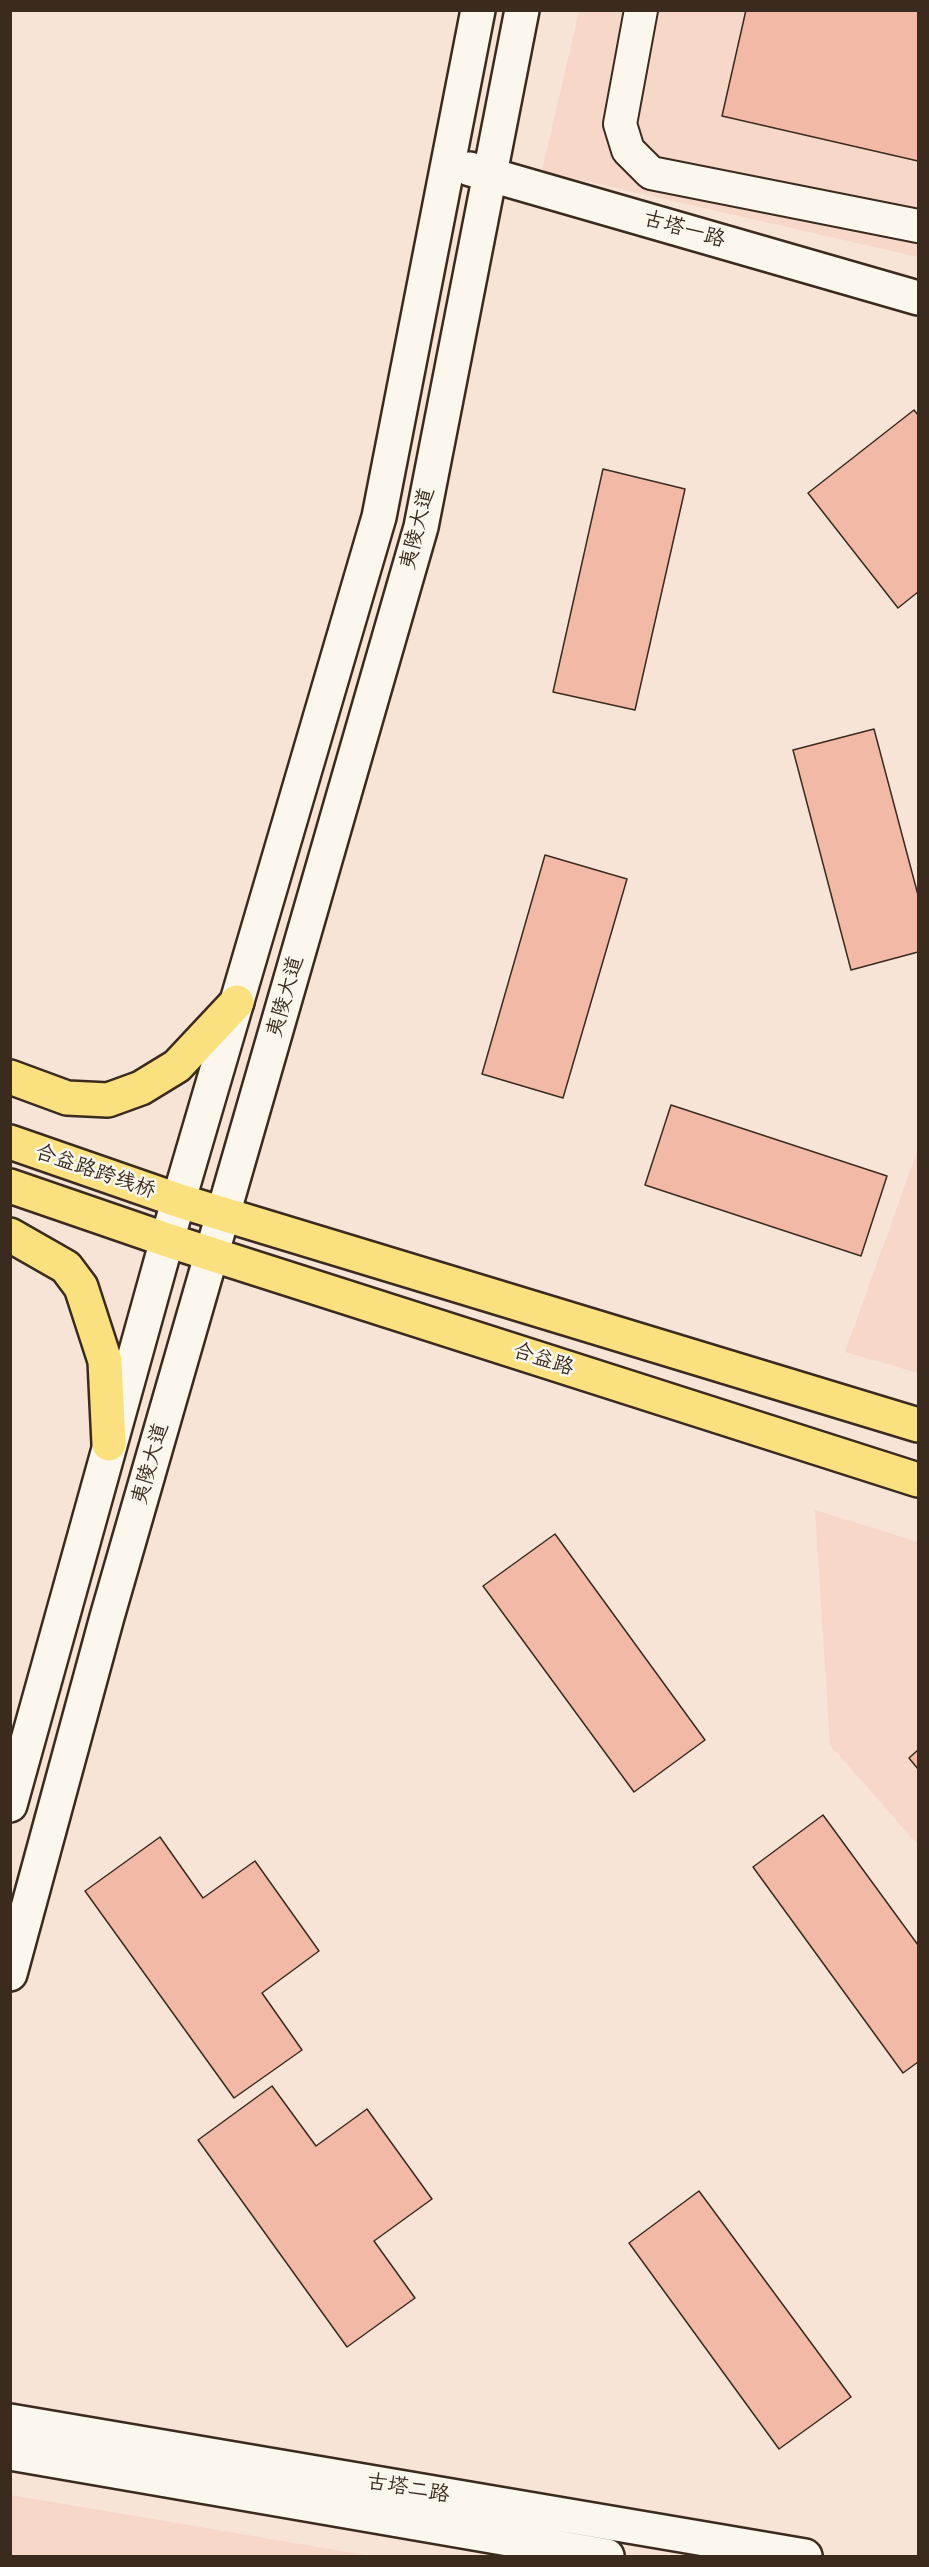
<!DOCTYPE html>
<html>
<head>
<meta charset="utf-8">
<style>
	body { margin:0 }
	#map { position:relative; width:929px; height:2567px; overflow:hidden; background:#f8e4d7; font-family:Pangolin,sans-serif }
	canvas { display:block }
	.frame { position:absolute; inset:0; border:12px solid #3b2a1e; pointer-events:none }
</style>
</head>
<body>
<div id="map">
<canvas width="929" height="2567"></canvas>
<div class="frame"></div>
</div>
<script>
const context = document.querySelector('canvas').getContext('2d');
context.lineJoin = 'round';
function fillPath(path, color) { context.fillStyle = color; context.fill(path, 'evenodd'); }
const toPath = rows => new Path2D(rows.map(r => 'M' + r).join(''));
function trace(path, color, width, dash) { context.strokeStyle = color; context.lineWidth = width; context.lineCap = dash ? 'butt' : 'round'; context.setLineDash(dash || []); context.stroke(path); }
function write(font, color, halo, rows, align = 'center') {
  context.font = font + ' Pangolin,"LXGW WenKai TC",sans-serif'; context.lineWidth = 5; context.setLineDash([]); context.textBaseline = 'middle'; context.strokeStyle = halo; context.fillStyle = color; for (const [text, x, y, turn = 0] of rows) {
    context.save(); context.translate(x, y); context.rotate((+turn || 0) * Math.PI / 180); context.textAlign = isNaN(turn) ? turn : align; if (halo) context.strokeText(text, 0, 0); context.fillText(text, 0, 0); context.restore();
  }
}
fillPath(toPath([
	[579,11,918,11,918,257,542,171],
	[918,1149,918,1373,845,1352],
	[815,1510,918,1542,918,1845,830,1745],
	[11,2495,371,2556,11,2556]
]), '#f6d7c8');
const building = toPath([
	[746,10,918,10,918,161,722,116,746,10],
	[914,410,918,415,918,592,898,608,808,493,914,410],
	[603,469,685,489,635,710,553,692,603,469],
	[874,729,918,895,918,952,851,970,793,750,874,729],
	[545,855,627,879,563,1098,482,1074,545,855],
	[671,1105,887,1176,861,1256,645,1185,671,1105],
	[555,1534,705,1740,634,1792,483,1586,555,1534],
	[918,1750,918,1769,909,1758,918,1750],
	[823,1815,918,1945,918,2062,903,2073,753,1867,823,1815],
	[160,1837,203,1898,255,1861,319,1951,262,1993,302,2050,234,2098,85,1891,160,1837],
	[272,2086,316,2146,367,2109,432,2199,374,2241,415,2298,347,2347,198,2140,272,2086],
	[699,2191,851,2397,779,2449,629,2243,699,2191]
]);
fillPath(building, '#f1b9a6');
trace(building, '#3b2a1e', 1.5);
const street = toPath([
	[641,10,620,124,628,150,651,173,918,226]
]);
const secondary = toPath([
	[470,169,918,298],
	[10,1805,167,1240,379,517,478,10],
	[10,1974,107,1617,421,527,522,10],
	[10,2421,805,2556],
	[10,2453,607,2556]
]);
const primary = toPath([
	[10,1077,67,1098,108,1100,141,1088,177,1066,237,1002],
	[10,1142,180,1201,918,1425],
	[10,1186,167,1240,918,1480],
	[10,1235,66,1267,81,1287,105,1361,109,1444]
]);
trace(street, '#3b2a1e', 36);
trace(secondary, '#3b2a1e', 38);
trace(primary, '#3b2a1e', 38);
trace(street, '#fbf7ec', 32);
trace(secondary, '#fbf7ec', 33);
trace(primary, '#fbe080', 33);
write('21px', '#3b2a1e', '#fbf7ec', [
	["古塔一路",684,230,16],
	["夷陵大道",418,529,-76],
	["夷陵大道",286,997,-74],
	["合益路跨线桥",95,1172,19],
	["合益路",543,1360,18],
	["夷陵大道",151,1464,-74],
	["古塔二路",408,2489,10]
]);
</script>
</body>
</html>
